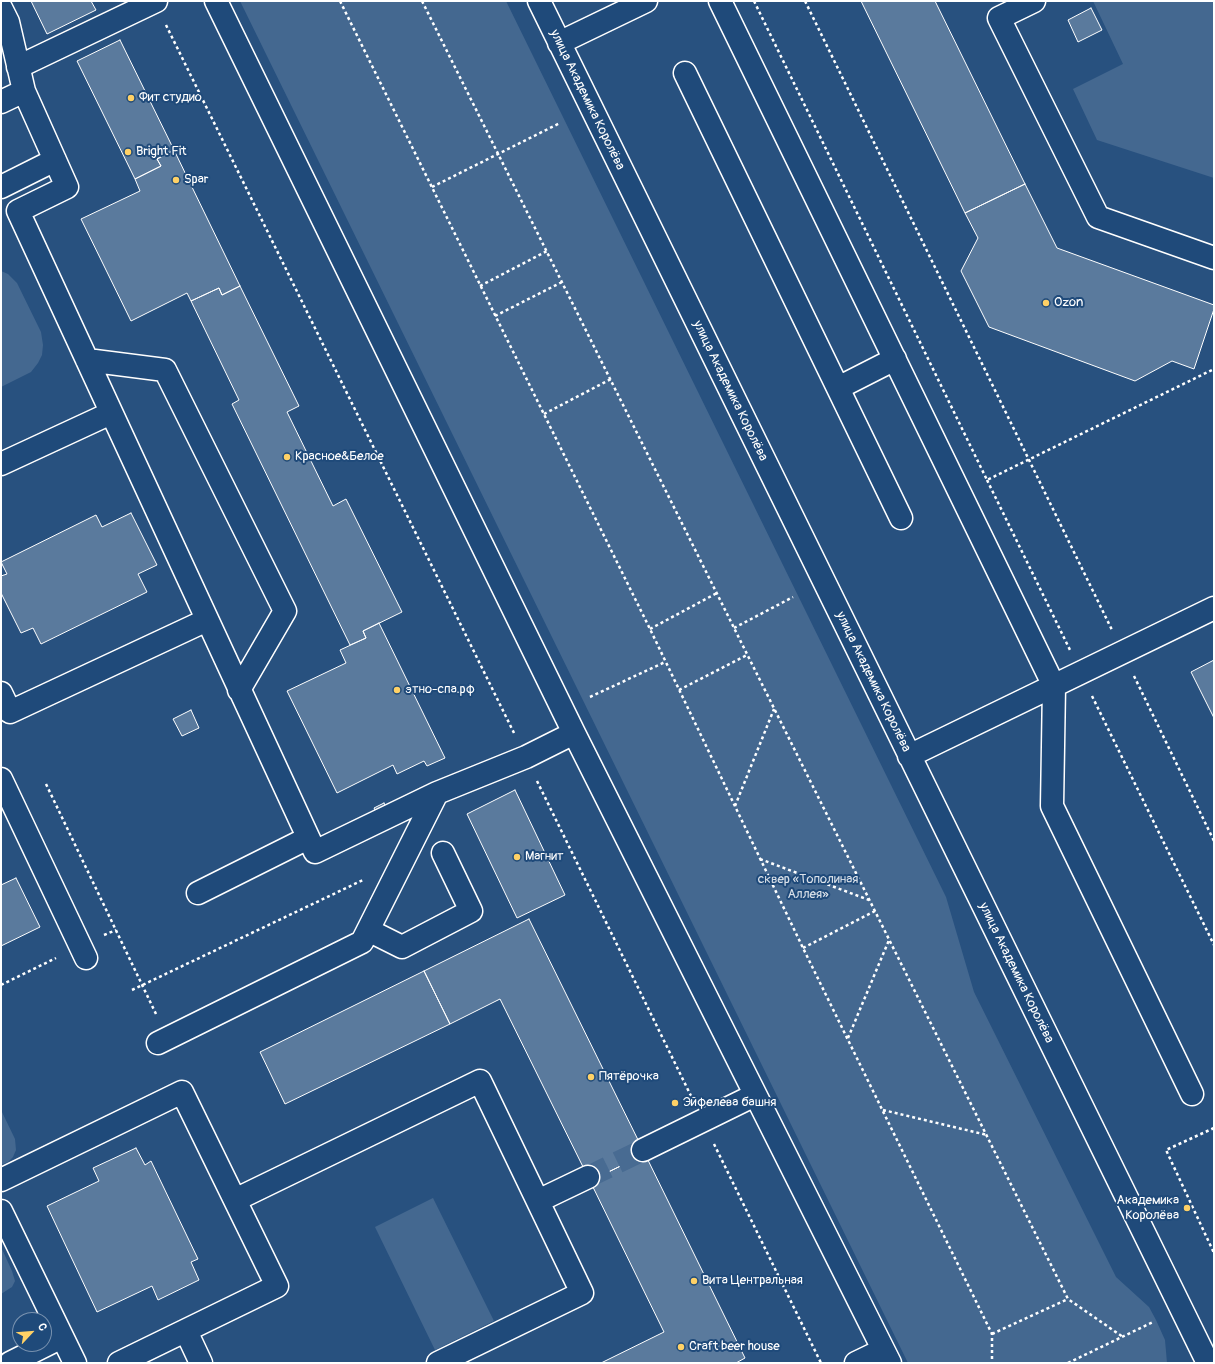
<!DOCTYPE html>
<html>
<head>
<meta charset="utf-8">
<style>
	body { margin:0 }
	#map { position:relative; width:1215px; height:1364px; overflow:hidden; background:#28517f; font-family:Pangolin,sans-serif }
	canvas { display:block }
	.frame { position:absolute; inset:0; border:2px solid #fff; pointer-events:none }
	.north { position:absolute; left:12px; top:1312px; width:40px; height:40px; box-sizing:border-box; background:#1f4a7a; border:1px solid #7992af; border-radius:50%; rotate:64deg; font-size:11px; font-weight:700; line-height:16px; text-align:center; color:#fff }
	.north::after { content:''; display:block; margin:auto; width:14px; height:18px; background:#ffd166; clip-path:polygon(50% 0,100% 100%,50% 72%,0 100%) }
</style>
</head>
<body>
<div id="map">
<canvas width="1215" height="1364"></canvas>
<div class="frame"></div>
<div class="north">С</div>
</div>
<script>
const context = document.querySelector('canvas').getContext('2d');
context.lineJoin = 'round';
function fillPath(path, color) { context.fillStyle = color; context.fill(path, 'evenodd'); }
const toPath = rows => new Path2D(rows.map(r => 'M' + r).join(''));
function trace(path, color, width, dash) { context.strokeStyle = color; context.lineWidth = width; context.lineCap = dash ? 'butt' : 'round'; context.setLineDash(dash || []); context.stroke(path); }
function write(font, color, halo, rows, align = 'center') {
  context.font = font + ' Pangolin,sans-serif'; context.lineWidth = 4; context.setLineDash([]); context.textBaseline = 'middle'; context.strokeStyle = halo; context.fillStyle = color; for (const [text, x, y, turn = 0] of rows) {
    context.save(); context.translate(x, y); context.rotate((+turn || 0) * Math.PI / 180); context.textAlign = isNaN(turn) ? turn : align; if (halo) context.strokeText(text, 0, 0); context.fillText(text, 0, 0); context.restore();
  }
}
fillPath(toPath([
	[240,1,506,1,946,897,974,992,1116,1277,1149,1307,1156,1320,1165,1340,1167,1363,908,1363],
	[1093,1,1214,1,1214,178,1097,140,1073,89,1123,64],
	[1,271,8,274,17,283,41,332,43,345,42,355,38,363,31,372,1,387],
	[1,1110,15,1139,16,1150,13,1157,8,1162,1,1165],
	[433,1198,494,1321,435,1350,375,1227],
	[1,1247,12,1271,15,1281,12,1287,1,1294]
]), '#446890');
const building = toPath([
	[31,1,91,1,96,10,47,34,31,1],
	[861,1,935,1,1025,184,965,213,861,1],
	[1091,8,1102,30,1078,42,1068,20,1091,8],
	[120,40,174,150,157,159,161,166,135,179,77,61,120,40],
	[174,150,240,286,222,295,219,288,191,301,187,293,131,321,81,219,140,191,135,179,161,166,157,159,174,150],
	[1025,184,1057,248,1214,305,1214,309,1194,369,1172,361,1135,381,989,327,961,271,978,238,965,213,1025,184],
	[240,286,299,406,287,412,333,506,346,499,402,612,363,631,366,638,350,645,232,404,239,400,191,301,219,288,222,295,240,286],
	[131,513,157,565,138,574,147,592,41,644,33,628,21,633,1,593,1,576,7,574,1,562,96,515,102,527,131,513],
	[379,623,445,758,427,766,424,761,397,774,393,765,337,793,287,691,346,663,340,650,366,638,363,631,379,623],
	[1214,660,1214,718,1191,672,1214,660],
	[191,710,199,728,182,736,173,719,191,710],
	[515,790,565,895,517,918,467,814,515,790],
	[384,803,388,811,378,816,374,808,384,803],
	[16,878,40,927,1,946,1,885,16,878],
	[529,919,645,1154,590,1181,500,999,450,1024,424,971,529,919],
	[424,971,450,1024,285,1104,260,1052,424,971],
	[136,1148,145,1165,151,1161,198,1259,191,1262,199,1280,158,1300,152,1286,97,1312,47,1206,99,1181,93,1168,136,1148],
	[645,1154,745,1358,736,1363,601,1363,664,1332,590,1181,645,1154]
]);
fillPath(building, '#5a7a9d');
trace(building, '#fff', 1);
trace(toPath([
	[588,1177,643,1150]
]), '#486b92', 22, [22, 11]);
const minor = toPath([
	[216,1,574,733,890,1363],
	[539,1,1208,1363],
	[720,1,1054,686,1052,806,1192,1094],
	[1034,1,999,18,1098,217,1214,258],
	[1,8,8,22,24,91,67,187,18,211,315,852,437,793],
	[559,43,646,1],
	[18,67,156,1],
	[685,73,901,518],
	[1,102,24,91],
	[1,187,55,160],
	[87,360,165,370,285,611,239,690],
	[838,388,895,359],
	[1,464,111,413],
	[1,693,10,712,207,620],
	[909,756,1214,608],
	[1,779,86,958],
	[198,893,308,838],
	[368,930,402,947,471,911,443,853],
	[158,1043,362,942,437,793,526,757,574,733],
	[643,1150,755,1095],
	[1,1180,182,1092,277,1286,119,1363],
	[235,1200,480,1081,582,1293,438,1363],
	[538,1201,588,1177],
	[1,1211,75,1363],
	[186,1331,201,1363],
	[10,1363,62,1337],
	[856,1363,883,1350]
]);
trace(minor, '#fff', 25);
trace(toPath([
	[340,1,650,629,803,948,992,1334,992,1363],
	[422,1,1068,1299,1123,1337],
	[754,1,987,480,1214,369],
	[805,1,1112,630],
	[166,25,514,733],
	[432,187,560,123],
	[480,286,547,251],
	[495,316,562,282],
	[544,414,611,379],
	[987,480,1070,650],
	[734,628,793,597],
	[650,629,717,593],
	[1134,676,1214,841],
	[679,690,747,655],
	[1092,696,1214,945],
	[590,697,665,662],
	[537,781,692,1098],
	[46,784,156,1014],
	[735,806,774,709],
	[760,859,869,900],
	[104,935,116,930],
	[803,948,875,911],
	[1,985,56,958],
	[132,990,363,880],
	[848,1038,889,940],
	[883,1110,987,1135],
	[1214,1128,1166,1150,1214,1253],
	[714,1144,821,1363],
	[992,1334,1068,1299],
	[1068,1363,1153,1322]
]), '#fff', 2.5, [3, 3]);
trace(minor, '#1f4a7a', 22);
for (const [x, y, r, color] of [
	[131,98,4,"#ffd166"],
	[128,152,4,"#ffd166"],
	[176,180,4,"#ffd166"],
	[1046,303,4,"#ffd166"],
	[287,457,4,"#ffd166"],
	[397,690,4,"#ffd166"],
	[517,857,4,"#ffd166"],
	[591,1077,4,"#ffd166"],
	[675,1103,4,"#ffd166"],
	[1187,1208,4,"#ffd166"],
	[694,1281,4,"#ffd166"],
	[681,1347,4,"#ffd166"]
]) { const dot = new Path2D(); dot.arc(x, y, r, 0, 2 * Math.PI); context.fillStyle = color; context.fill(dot); trace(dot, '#1f4a7a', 1.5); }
write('13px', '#fff', '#1f4a7a', [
	["Фит студио",139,98],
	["Bright Fit",136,152],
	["Spar",184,180],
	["Ozon",1054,303],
	["Красное&Белое",295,457],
	["этно-спа.рф",405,690],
	["Магнит",525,857],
	["Пятёрочка",599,1077],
	["Эйфелева башня",683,1103],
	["Академика",1179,1201,"right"],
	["Королёва",1179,1216,"right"],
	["Вита Центральная",702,1281],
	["Craft beer house",689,1347]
], 'left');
write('13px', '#fff', '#1f4a7a', [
	["улица Академика Королёва",587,100,64],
	["улица Академика Королёва",730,391,64],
	["улица Академика Королёва",873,682,64],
	["улица Академика Королёва",1016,973,64]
]);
write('13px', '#dae1e9', '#1f4a7a', [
	["сквер «Тополиная",808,880],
	["Аллея»",808,895]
]);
</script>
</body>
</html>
